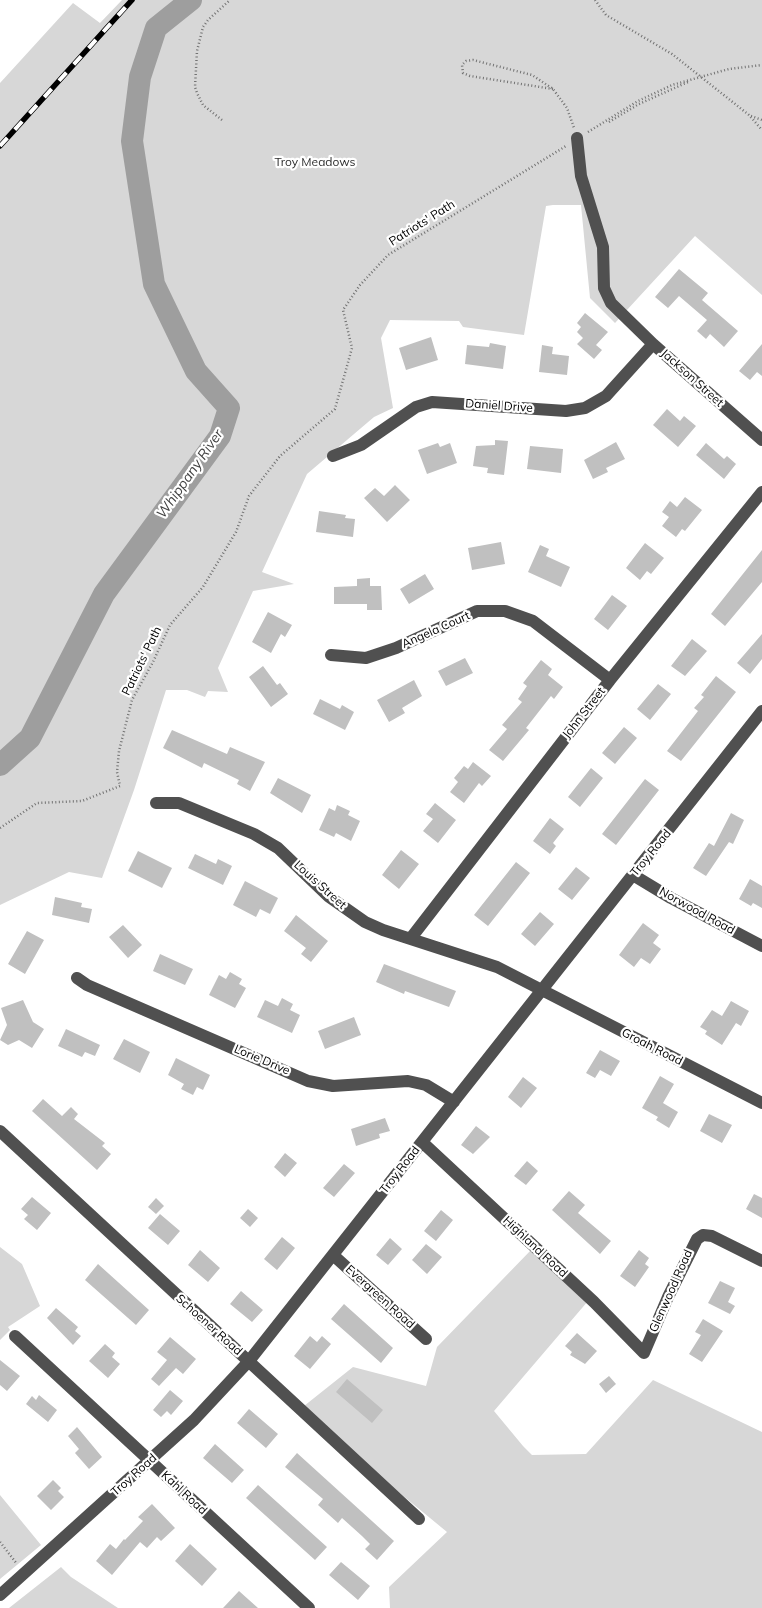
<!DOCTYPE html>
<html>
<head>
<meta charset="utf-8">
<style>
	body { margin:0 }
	canvas { display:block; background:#fff }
</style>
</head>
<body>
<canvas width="762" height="1608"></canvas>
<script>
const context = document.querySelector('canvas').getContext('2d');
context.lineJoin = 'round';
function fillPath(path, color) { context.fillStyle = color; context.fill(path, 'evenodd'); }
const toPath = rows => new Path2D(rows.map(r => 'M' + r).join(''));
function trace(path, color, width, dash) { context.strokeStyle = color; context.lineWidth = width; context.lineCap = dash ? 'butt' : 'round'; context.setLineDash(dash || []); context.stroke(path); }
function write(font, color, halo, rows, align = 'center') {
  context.font = font + ' Mulish,sans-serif'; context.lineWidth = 4.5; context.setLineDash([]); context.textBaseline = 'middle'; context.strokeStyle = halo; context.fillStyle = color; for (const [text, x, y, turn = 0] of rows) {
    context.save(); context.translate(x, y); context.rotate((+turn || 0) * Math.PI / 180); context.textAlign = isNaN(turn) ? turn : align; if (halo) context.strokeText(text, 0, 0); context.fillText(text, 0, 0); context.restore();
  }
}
fillPath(toPath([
	[122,0,762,0,762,295,695,236,615,323,590,298,581,205,553,205,546,206,524,335,463,327,459,321,390,320,381,338,393,408,374,417,307,474,262,572,294,584,253,591,218,668,228,692,208,691,205,697,187,690,166,690,134,790,102,878,69,872,0,905,0,83,73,3,100,23],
	[0,1247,22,1264,40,1306,8,1327,10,1330,0,1340],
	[532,1249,588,1301,494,1411,523,1446,532,1455,586,1454,653,1380,762,1432,762,1608,390,1608,389,1587,447,1532,299,1410,353,1367,426,1386,437,1347],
	[0,1495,41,1545,0,1579],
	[61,1567,71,1577,118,1608,9,1608]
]), '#d7d7d7');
trace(toPath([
	[0,765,30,738,104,594,220,436,229,408,196,371,154,284,132,141,140,77,156,28,191,0]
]), '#9e9e9e', 22);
fillPath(toPath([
	[679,269,708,293,702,300,738,331,724,347,710,334,706,339,697,331,707,320,679,296,668,308,655,297],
	[585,313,608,332,596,345,602,350,594,359,577,344,583,338,577,332,581,327,577,323],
	[431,337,438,360,406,370,399,348],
	[490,343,506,346,503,369,465,364,467,345,489,347],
	[762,344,762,376,757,372,750,380,739,371],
	[542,345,553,347,552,354,569,356,567,375,539,372],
	[667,409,680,421,684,416,696,426,678,447,653,425],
	[495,440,508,441,504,475,487,473,488,468,473,466,476,446,495,445],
	[616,442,625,459,606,468,608,472,593,479,584,460],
	[438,443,440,447,450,443,457,463,427,474,418,450],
	[706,443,724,459,727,456,736,464,724,479,696,455],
	[530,446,563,449,561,473,527,469],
	[395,485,410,500,387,522,364,498,375,488,384,496],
	[685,497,702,510,685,531,682,529,676,537,662,526,669,517,662,512,670,501,677,507],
	[319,511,346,515,345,518,355,519,353,537,316,532],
	[501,542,505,564,472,570,468,548],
	[645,543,664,558,651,574,647,571,640,580,626,568],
	[540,545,549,549,546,556,570,567,561,587,528,572],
	[762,550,762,582,725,626,711,614],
	[425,574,434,589,409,604,400,589],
	[370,578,370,586,381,586,382,610,367,610,367,604,334,604,334,587,357,586,357,579],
	[612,595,627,606,608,630,594,619],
	[268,612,292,625,285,637,281,634,271,653,252,642],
	[762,634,762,659,750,674,737,663],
	[692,639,707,651,685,676,671,666],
	[465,658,473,673,446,686,438,671],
	[541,660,552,669,548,675,563,687,554,699,551,696,526,728,529,730,503,761,489,750,507,729,502,725,522,702,518,699,527,686,523,683],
	[263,666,277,685,280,683,288,694,271,707,249,677],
	[716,676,736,692,681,761,667,751,698,711,694,708,704,697,701,695],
	[414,680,422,696,402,708,405,713,389,722,377,700],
	[658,684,671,694,650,720,637,709],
	[320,699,340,709,342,705,354,712,345,730,313,714],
	[624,727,637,738,615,764,602,753],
	[172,730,227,754,230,747,265,762,250,791,237,784,239,780,204,763,202,768,163,748],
	[473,762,491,776,482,786,479,783,464,803,450,792,458,782,454,778,464,766,468,769],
	[591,768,603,778,580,807,568,797],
	[278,778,311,795,302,813,270,793],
	[645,779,659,790,616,845,602,834],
	[435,803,456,820,438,843,423,831,433,819,426,814],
	[337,805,350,811,348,815,360,821,351,841,336,833,334,837,319,830,329,808,335,811],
	[731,813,744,820,733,844,729,842,706,876,693,868,709,843,714,846],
	[550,818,564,829,553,843,556,846,550,854,533,841],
	[401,850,419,864,399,889,382,875],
	[138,851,172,868,162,888,128,871],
	[195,854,216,864,218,859,232,866,223,885,188,868],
	[516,862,530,873,488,926,474,915],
	[576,867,590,878,572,900,558,889],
	[750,879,762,886,762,908,753,903,751,906,739,899],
	[245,881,278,898,270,914,260,909,256,917,233,905],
	[55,897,82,903,81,907,92,909,89,923,52,915],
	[540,912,554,924,535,946,521,934],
	[296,915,328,941,311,962,301,954,306,948,284,931],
	[643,923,659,935,653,943,661,949,650,964,641,958,634,967,619,955],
	[123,925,142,945,128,958,109,937],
	[27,931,44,940,25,974,8,964],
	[160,954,193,969,185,985,153,971],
	[384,964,456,991,449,1007,405,991,404,994,376,982],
	[230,972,242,979,239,984,246,988,235,1008,209,995,219,975,226,979],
	[282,998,293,1004,290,1010,300,1015,292,1033,257,1017,265,1000,278,1006],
	[23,1000,33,1022,44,1029,32,1048,19,1040,8,1045,0,1040,7,1025,1,1008],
	[731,1001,749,1011,741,1026,736,1023,722,1045,705,1034,707,1031,700,1027,712,1010,722,1016],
	[354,1017,361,1035,325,1049,318,1031],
	[66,1029,100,1045,95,1056,85,1052,82,1057,58,1046],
	[124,1039,150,1052,140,1073,113,1059],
	[600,1050,620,1061,611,1076,600,1070,595,1078,586,1073],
	[176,1058,210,1075,203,1090,197,1087,193,1095,181,1089,184,1084,168,1075],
	[660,1076,674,1084,663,1103,678,1112,669,1128,656,1120,658,1117,642,1108],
	[523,1077,537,1088,521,1108,508,1097],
	[43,1099,62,1116,71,1107,78,1114,74,1119,105,1143,102,1146,111,1154,97,1170,32,1111],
	[709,1114,732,1125,722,1143,700,1131],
	[385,1118,390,1131,379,1134,380,1138,356,1146,351,1129],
	[476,1126,490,1137,473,1154,461,1145],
	[285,1153,297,1163,285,1177,274,1167],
	[527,1161,538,1171,526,1185,514,1176],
	[344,1164,355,1173,334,1197,323,1188],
	[569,1191,585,1205,578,1213,611,1241,600,1254,552,1210],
	[754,1194,762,1198,762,1218,746,1209],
	[32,1197,51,1213,37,1230,24,1219,28,1215,21,1209],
	[156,1198,164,1206,156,1214,148,1207],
	[248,1209,258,1218,250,1227,240,1218],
	[441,1210,453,1220,436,1241,424,1231],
	[160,1214,180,1231,168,1245,148,1228],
	[282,1237,295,1248,277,1270,264,1259],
	[390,1238,402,1249,388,1265,376,1255],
	[426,1244,442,1257,427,1274,412,1260],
	[200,1250,220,1268,208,1282,188,1265],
	[639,1250,649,1258,645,1264,649,1267,635,1287,620,1276],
	[98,1264,149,1310,136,1325,85,1280],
	[720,1281,735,1288,728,1302,735,1306,730,1314,708,1303],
	[241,1291,263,1310,252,1322,230,1304],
	[344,1304,393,1348,381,1363,331,1319],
	[56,1308,78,1327,75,1331,81,1336,73,1345,47,1318],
	[703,1319,723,1331,702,1362,689,1354,701,1335,695,1332],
	[577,1333,597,1351,585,1364,570,1355,572,1352,565,1346],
	[310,1336,317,1342,322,1336,331,1344,310,1369,294,1356],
	[170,1337,196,1359,183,1374,176,1368,159,1386,151,1379,167,1360,157,1352],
	[105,1344,115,1353,112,1357,120,1364,108,1378,89,1361],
	[0,1360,20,1376,7,1391,0,1385],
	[609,1376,616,1384,606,1393,599,1384],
	[347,1379,383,1410,372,1423,336,1392],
	[170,1390,183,1401,171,1415,167,1411,161,1417,153,1410],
	[39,1395,57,1410,48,1422,26,1404,32,1396,36,1400],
	[249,1409,278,1434,266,1448,237,1423],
	[77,1427,102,1457,89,1469,75,1453,79,1449,68,1436],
	[215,1444,244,1470,232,1483,203,1458],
	[297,1453,394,1541,377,1560,365,1549,370,1544,362,1536,342,1518,338,1523,318,1505,323,1499,285,1467],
	[53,1480,61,1488,58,1491,64,1497,51,1510,37,1496],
	[258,1485,327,1547,315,1560,246,1498],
	[152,1504,175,1528,161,1541,157,1537,147,1548,140,1542,112,1575,96,1561,110,1544,116,1549,124,1539,125,1540,143,1521,138,1517],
	[190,1544,217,1569,202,1586,175,1561],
	[341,1562,370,1586,358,1600,329,1575],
	[239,1591,258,1608,223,1608]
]), '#c0c0c0');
trace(toPath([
	[595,0,606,15,672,54,749,115,762,130],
	[553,89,470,76,463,73,462,65,466,61,473,60,532,75,553,89,567,108,574,128],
	[751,116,762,120],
	[222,120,203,105,197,93,195,87,197,51,203,27,208,20,230,0],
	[609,122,639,104,688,82],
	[588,132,638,101,672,85,729,69,762,65],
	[0,828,37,803,82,801,120,786,117,772,119,751,132,700,153,662,170,625,203,587,236,532,249,496,280,456,335,409,352,348,343,310,360,285,388,255,566,146],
	[0,1542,17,1564]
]), '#727272', 2.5, [1, 2.5]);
trace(toPath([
	[577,138,581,176,603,247,604,288,611,303,653,344,762,440],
	[333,456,361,445,416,407,432,402,566,411,585,408,606,396,653,344],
	[331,655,366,658,396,648,477,611,505,611,533,621,610,680],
	[156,803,179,803,254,834,278,848,328,896,365,922,383,930,497,967,762,1103],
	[633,875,671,898,762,946],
	[411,938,610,680,762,492],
	[77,978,87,985,308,1081,333,1086,408,1081,426,1085,454,1102],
	[0,1131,419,1519],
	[422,1142,594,1302,644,1353,668,1297,697,1239,703,1235,712,1236,762,1261],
	[333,1255,426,1339],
	[15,1336,309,1608],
	[0,1595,194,1420,249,1361,762,711]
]), '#505050', 12);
const rail = toPath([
	[0,146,132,0]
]);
trace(rail, '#000', 5.5);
trace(rail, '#fff', 4, [11]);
write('12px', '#2e2e2e', '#fff', [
	["Troy Meadows",315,162]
]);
write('12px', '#000', '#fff', [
	["Patriots' Path",422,223,-32],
	["Jackson Street",692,378,42],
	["Daniel Drive",499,406,4],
	["Angela Court",436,630,-24],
	["Patriots' Path",142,661,-64],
	["John Street",584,713,-52],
	["Troy Road",651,853,-51],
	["Louis Street",320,885,42],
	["Norwood Road",697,911,29],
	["Groah Road",652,1047,27],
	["Lorie Drive",262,1060,23],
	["Troy Road",400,1170,-52],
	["Highland Road",535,1247,43],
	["Glenwood Road",671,1291,-66],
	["Evergreen Road",380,1297,42],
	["Schoener Road",209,1325,42],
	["Troy Road",134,1475,-42],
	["Kahl Road",184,1493,43]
]);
write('italic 14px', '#3f3f3f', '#fff', [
	["Whippany River",190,474,-55]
]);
</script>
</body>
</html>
